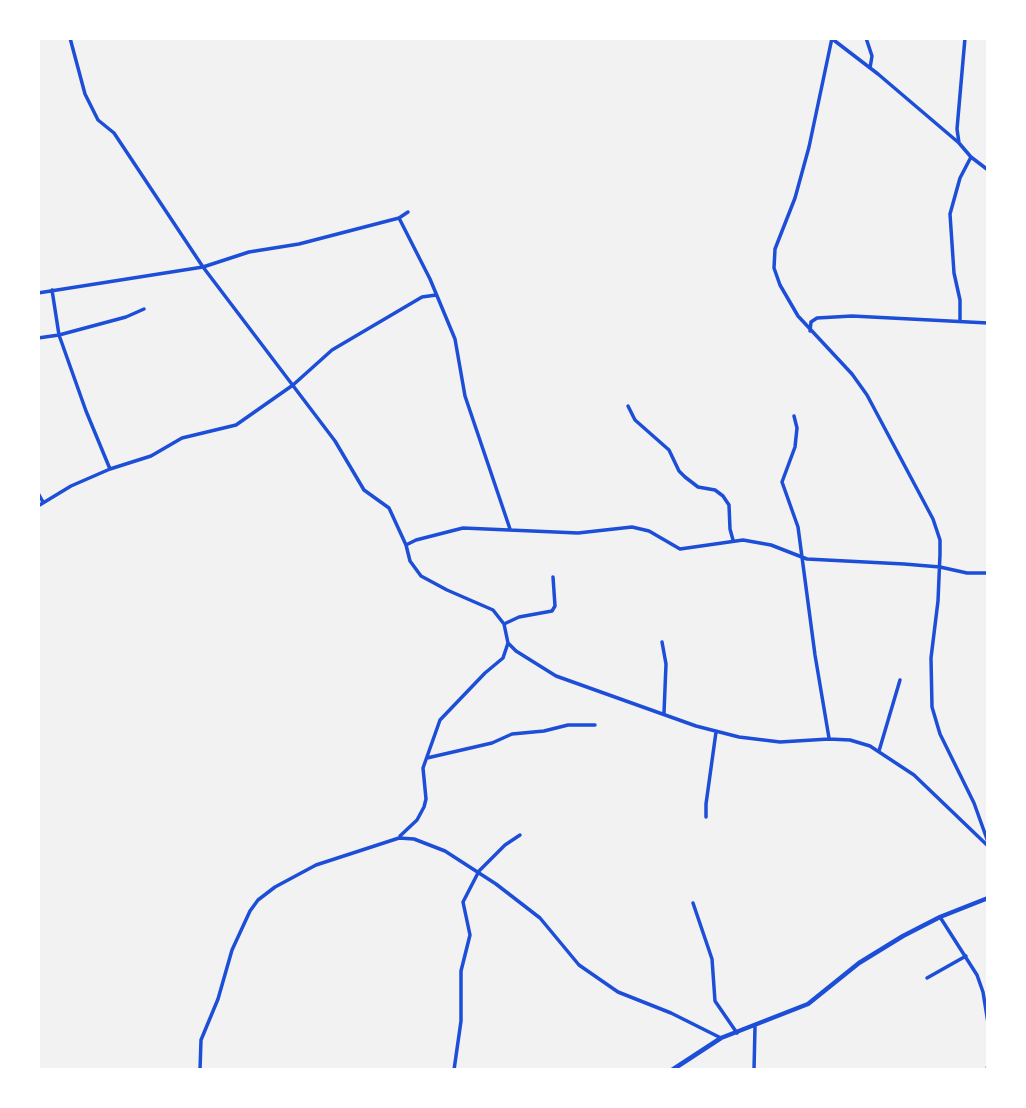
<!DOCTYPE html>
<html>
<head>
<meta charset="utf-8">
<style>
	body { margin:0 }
	#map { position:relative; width:1026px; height:1108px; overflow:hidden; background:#f2f2f2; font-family:Lato,sans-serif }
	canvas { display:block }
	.frame { position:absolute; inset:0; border:40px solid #fff; pointer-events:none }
</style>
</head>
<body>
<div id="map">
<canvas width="1026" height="1108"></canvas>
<div class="frame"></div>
</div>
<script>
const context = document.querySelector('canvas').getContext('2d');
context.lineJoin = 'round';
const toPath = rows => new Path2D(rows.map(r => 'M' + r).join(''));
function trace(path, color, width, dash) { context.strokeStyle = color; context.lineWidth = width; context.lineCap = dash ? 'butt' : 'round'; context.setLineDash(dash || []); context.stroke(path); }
trace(toPath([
	[70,38,85,94,98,120,114,133,203,267,335,441,364,490,389,508,406,545,410,561,421,576,447,590,493,610,504,624,508,643,516,651,556,676,696,726,739,737,780,742,829,739,850,740,870,746,914,775,988,846],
	[831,38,878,74,959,143],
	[832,38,809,147,795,198,775,249,774,268,780,285,798,316,852,374,867,395,933,519,940,540,940,554,938,601,931,658,932,707,940,734,974,803,988,842],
	[866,38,872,56,870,68],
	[965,38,957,129,959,143,971,157,988,170],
	[399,218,430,279,455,339,465,396,510,529],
	[52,290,59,335,86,411,110,469],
	[38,293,203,267,249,252,299,244,399,218,408,212],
	[960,320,960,300,954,273,950,214,960,178,971,157],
	[810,331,811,322,817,318,852,316,988,323],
	[38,338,59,335,126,317,144,309],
	[628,406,635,420,669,450,679,471,685,477,698,487,715,490,723,496,729,505,730,529,733,540],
	[794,416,797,428,795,447,782,482,798,527,815,655,829,738],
	[38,493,43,502],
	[38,506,71,486,110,469,151,456,182,438,236,425,293,385,332,350,422,297,436,295],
	[406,545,416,540,463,528,578,533,632,527,649,531,680,549,743,540,771,545,807,559,904,564,940,567,967,573,988,573],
	[504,624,519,617,552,611,555,606,553,577],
	[662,642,666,664,664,713],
	[879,751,900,680],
	[427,758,492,743,512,734,544,731,568,725,595,725],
	[706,817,706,804,716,732],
	[400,836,417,820,424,807,426,799,423,768,440,720,485,673,503,658,508,643],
	[693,903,712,959,715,1001,737,1033],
	[940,917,977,975,983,992,988,1023],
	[927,978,966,956],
	[200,1070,201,1040,218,999,232,950,250,911,258,900,275,887,316,865,399,838,414,839,445,851,496,884,540,918,579,965,618,992,671,1013,721,1038],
	[454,1070,461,1021,461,971,470,935,463,902,479,871,505,845,520,835],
	[754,1070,755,1027],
	[987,1070,988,1064]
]), '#1d4ed8', 3.5);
trace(toPath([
	[672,1070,721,1038,808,1004,859,963,903,936,940,917,988,898]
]), '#1d4ed8', 4.5);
</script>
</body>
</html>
